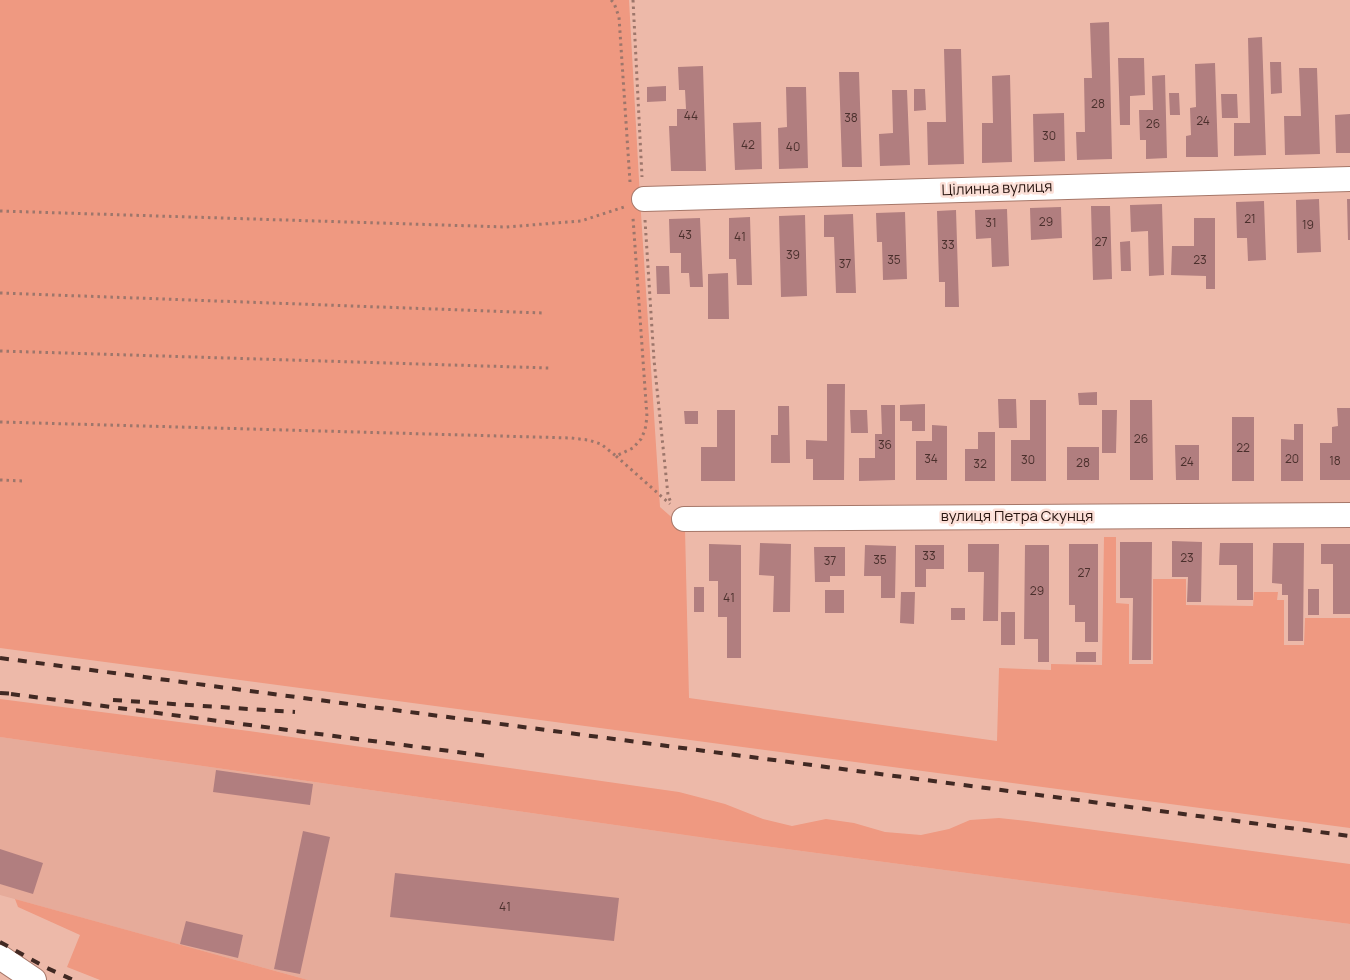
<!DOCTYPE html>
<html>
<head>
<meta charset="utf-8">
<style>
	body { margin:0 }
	canvas { display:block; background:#edb9a9 }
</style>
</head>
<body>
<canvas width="1350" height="980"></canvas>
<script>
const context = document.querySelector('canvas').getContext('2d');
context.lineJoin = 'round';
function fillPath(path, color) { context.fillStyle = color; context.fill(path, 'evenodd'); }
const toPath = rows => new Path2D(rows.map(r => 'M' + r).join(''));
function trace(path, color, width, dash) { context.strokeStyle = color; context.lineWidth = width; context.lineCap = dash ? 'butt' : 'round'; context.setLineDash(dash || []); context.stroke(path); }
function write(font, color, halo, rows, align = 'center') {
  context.font = font + ' Manrope,sans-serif'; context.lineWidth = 5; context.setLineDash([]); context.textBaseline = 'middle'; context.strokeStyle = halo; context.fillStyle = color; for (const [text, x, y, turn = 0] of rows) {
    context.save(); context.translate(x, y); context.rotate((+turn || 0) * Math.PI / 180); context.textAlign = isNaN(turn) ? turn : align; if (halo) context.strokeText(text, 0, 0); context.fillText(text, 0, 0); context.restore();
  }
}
fillPath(toPath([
	[0,737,734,842,1350,924,1350,980,308,980,0,895]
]), '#e6ab9a');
fillPath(toPath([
	[0,0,629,0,640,198,660,507,685,529,689,698,997,741,999,668,1051,670,1051,664,1102,665,1104,537,1116,537,1116,603,1129,604,1129,664,1153,664,1153,579,1186,579,1186,605,1253,606,1254,592,1278,592,1277,600,1284,600,1284,645,1304,645,1305,618,1350,618,1350,828,0,648],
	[0,699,249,731,679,792,725,804,763,819,792,826,826,819,854,823,885,832,921,835,949,829,970,820,999,818,1027,821,1350,864,1350,924,734,842,0,737],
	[15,899,308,980,100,980,67,967,80,935,18,907]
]), '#ef9981');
fillPath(toPath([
	[1109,22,1112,159,1077,160,1076,132,1085,132,1084,78,1092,78,1090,23],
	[1262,37,1266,155,1234,156,1234,123,1250,123,1248,38],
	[944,49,961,49,964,164,928,165,927,122,946,122],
	[1118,58,1144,58,1145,95,1130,96,1130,125,1120,125],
	[1270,62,1281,62,1282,93,1271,94],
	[1215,63,1218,157,1186,157,1186,136,1191,135,1190,108,1196,107,1195,64],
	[703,66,706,171,671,171,669,126,677,126,677,109,686,109,685,90,679,90,678,67],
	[1299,68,1317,68,1320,154,1285,155,1284,116,1301,116],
	[839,72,859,72,862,167,842,167],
	[1010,75,1012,162,982,163,982,123,993,123,992,76],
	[1165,75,1167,158,1146,159,1146,140,1140,140,1139,110,1153,110,1152,76],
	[666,86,666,101,647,102,647,87],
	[786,87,806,87,808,168,779,169,778,128,787,127],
	[914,89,925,89,926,110,914,111],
	[892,90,907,90,910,165,880,166,879,134,893,133],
	[1169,93,1179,93,1180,115,1170,115],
	[1221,94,1237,94,1238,118,1222,118],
	[1064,113,1065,161,1034,162,1033,114],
	[1350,114,1350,153,1336,153,1335,115],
	[761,122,762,169,735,170,733,123],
	[1319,199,1321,252,1297,253,1296,200],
	[1347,199,1350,199,1350,240,1348,240],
	[1264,201,1266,260,1248,261,1247,238,1237,238,1236,202],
	[1162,204,1164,275,1149,276,1148,231,1131,232,1130,205],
	[1091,206,1110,206,1112,279,1093,280],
	[1061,207,1062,238,1031,240,1030,208],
	[1007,209,1009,266,992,267,991,238,976,239,975,210],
	[956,210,959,307,945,307,945,282,939,282,937,211],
	[905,212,907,279,883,280,882,242,877,242,876,213],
	[853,214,856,293,836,293,834,237,824,237,824,215],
	[805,215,807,296,781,297,779,216],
	[750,217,752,285,737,285,736,259,729,259,729,218],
	[700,218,703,287,690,287,689,273,681,273,681,253,670,253,669,219],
	[1194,218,1215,218,1215,289,1206,289,1206,276,1171,275,1172,246,1194,246],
	[1130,241,1131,271,1121,271,1120,242],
	[656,266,669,266,670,294,657,294],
	[728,273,729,319,708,319,708,274],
	[827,384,845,384,844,480,813,480,813,459,806,459,806,440,827,441],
	[1097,392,1097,405,1079,405,1078,393],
	[998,399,1016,399,1017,428,999,428],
	[1030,400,1046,400,1046,481,1011,481,1011,440,1030,440],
	[1130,400,1152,400,1153,480,1130,480],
	[925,404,925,431,912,431,912,421,900,421,900,405],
	[881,405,895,405,895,480,859,481,859,458,875,458,875,434,882,434],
	[778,406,789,406,790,463,771,463,771,435,778,435],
	[1337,408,1350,408,1350,480,1320,480,1320,443,1332,443,1332,427,1338,426],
	[717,410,735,410,735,481,701,481,701,447,717,447],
	[850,410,867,410,868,433,851,433],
	[1102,410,1117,410,1116,453,1102,453],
	[684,411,698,411,698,424,685,424],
	[1232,417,1254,417,1254,481,1232,481],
	[1294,424,1303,424,1303,481,1281,481,1281,439,1294,440],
	[932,425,947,426,947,480,916,480,916,441,932,441],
	[978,432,995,432,995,481,965,481,965,449,978,449],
	[1175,445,1199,445,1199,480,1176,480],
	[1067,447,1099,447,1099,480,1067,480],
	[1172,541,1202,542,1201,602,1187,602,1188,577,1172,577],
	[1120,542,1152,542,1151,660,1132,660,1133,598,1120,598],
	[760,543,791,544,790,612,773,612,774,576,759,575],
	[1220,543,1253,543,1253,600,1237,600,1237,565,1219,565],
	[1273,543,1304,543,1303,641,1288,641,1288,595,1282,595,1282,584,1272,583],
	[709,544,741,545,741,658,727,658,727,617,718,617,718,581,709,581],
	[968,544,999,544,998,621,983,621,984,572,968,572],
	[1069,544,1098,544,1098,642,1085,642,1085,622,1075,622,1075,605,1069,605],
	[1321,544,1350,544,1350,614,1333,614,1333,564,1321,564],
	[865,545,896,546,895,598,881,598,881,576,864,576],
	[915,545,944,545,944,569,926,569,926,587,915,587],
	[1025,545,1049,545,1049,662,1038,662,1038,639,1024,639],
	[814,547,845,547,845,576,830,576,830,582,815,582],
	[694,587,704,587,704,612,694,612],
	[1308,589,1319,589,1319,615,1308,615],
	[825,590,844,590,844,613,825,613],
	[901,592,915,592,914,624,900,623],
	[951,608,965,608,965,620,951,620],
	[1001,612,1015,612,1015,645,1001,645],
	[1076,652,1096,652,1096,662,1076,662],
	[216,770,313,784,310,805,213,792],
	[303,831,330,837,300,974,274,969],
	[0,849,43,863,33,894,0,884],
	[395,873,619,898,614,941,390,917],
	[186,921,243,935,238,958,180,944]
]), '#b17e7f');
const minor = toPath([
	[644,199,1350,179],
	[684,519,1350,515],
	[0,957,34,980]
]);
trace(minor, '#a67769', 26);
trace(toPath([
	[611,0,614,3,619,17,630,182],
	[633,0,642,177],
	[0,211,506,227,581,221,624,207],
	[645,220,654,360,668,495,671,503],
	[0,293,543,313],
	[0,351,549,368],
	[0,422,571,438,588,440,601,444,616,456,633,448,641,439,645,430,647,417,633,218],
	[616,456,670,504],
	[0,480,24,481]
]), '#9d766b', 3, [2.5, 4]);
trace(minor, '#fff', 24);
trace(toPath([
	[0,658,1350,836],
	[0,693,18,694],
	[11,694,488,756],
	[113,700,295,712],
	[0,942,45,967,73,980]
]), '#412923', 4, [9, 9]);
write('12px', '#4a2f2c', null, [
	["28",1098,105],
	["44",691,117],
	["38",851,119],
	["24",1203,122],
	["26",1153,125],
	["30",1049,137],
	["42",748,146],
	["40",793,148],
	["21",1250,220],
	["29",1046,223],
	["31",991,224],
	["19",1308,226],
	["43",685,236],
	["41",740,238],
	["27",1101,243],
	["33",948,246],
	["39",793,256],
	["35",894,261],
	["23",1200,261],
	["37",845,265],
	["26",1141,440],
	["36",885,446],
	["22",1243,449],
	["34",931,460],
	["20",1292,460],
	["30",1028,461],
	["18",1335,462],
	["24",1187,463],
	["28",1083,464],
	["32",980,465],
	["33",929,557],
	["23",1187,559],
	["35",880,561],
	["37",830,562],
	["27",1084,574],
	["29",1037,592],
	["41",729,599],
	["41",505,908]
]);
write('15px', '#281510', '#fce0d8', [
	["Цілинна вулиця",997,189,-2],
	["вулиця Петра Скунця",1017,517]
]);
</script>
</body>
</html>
